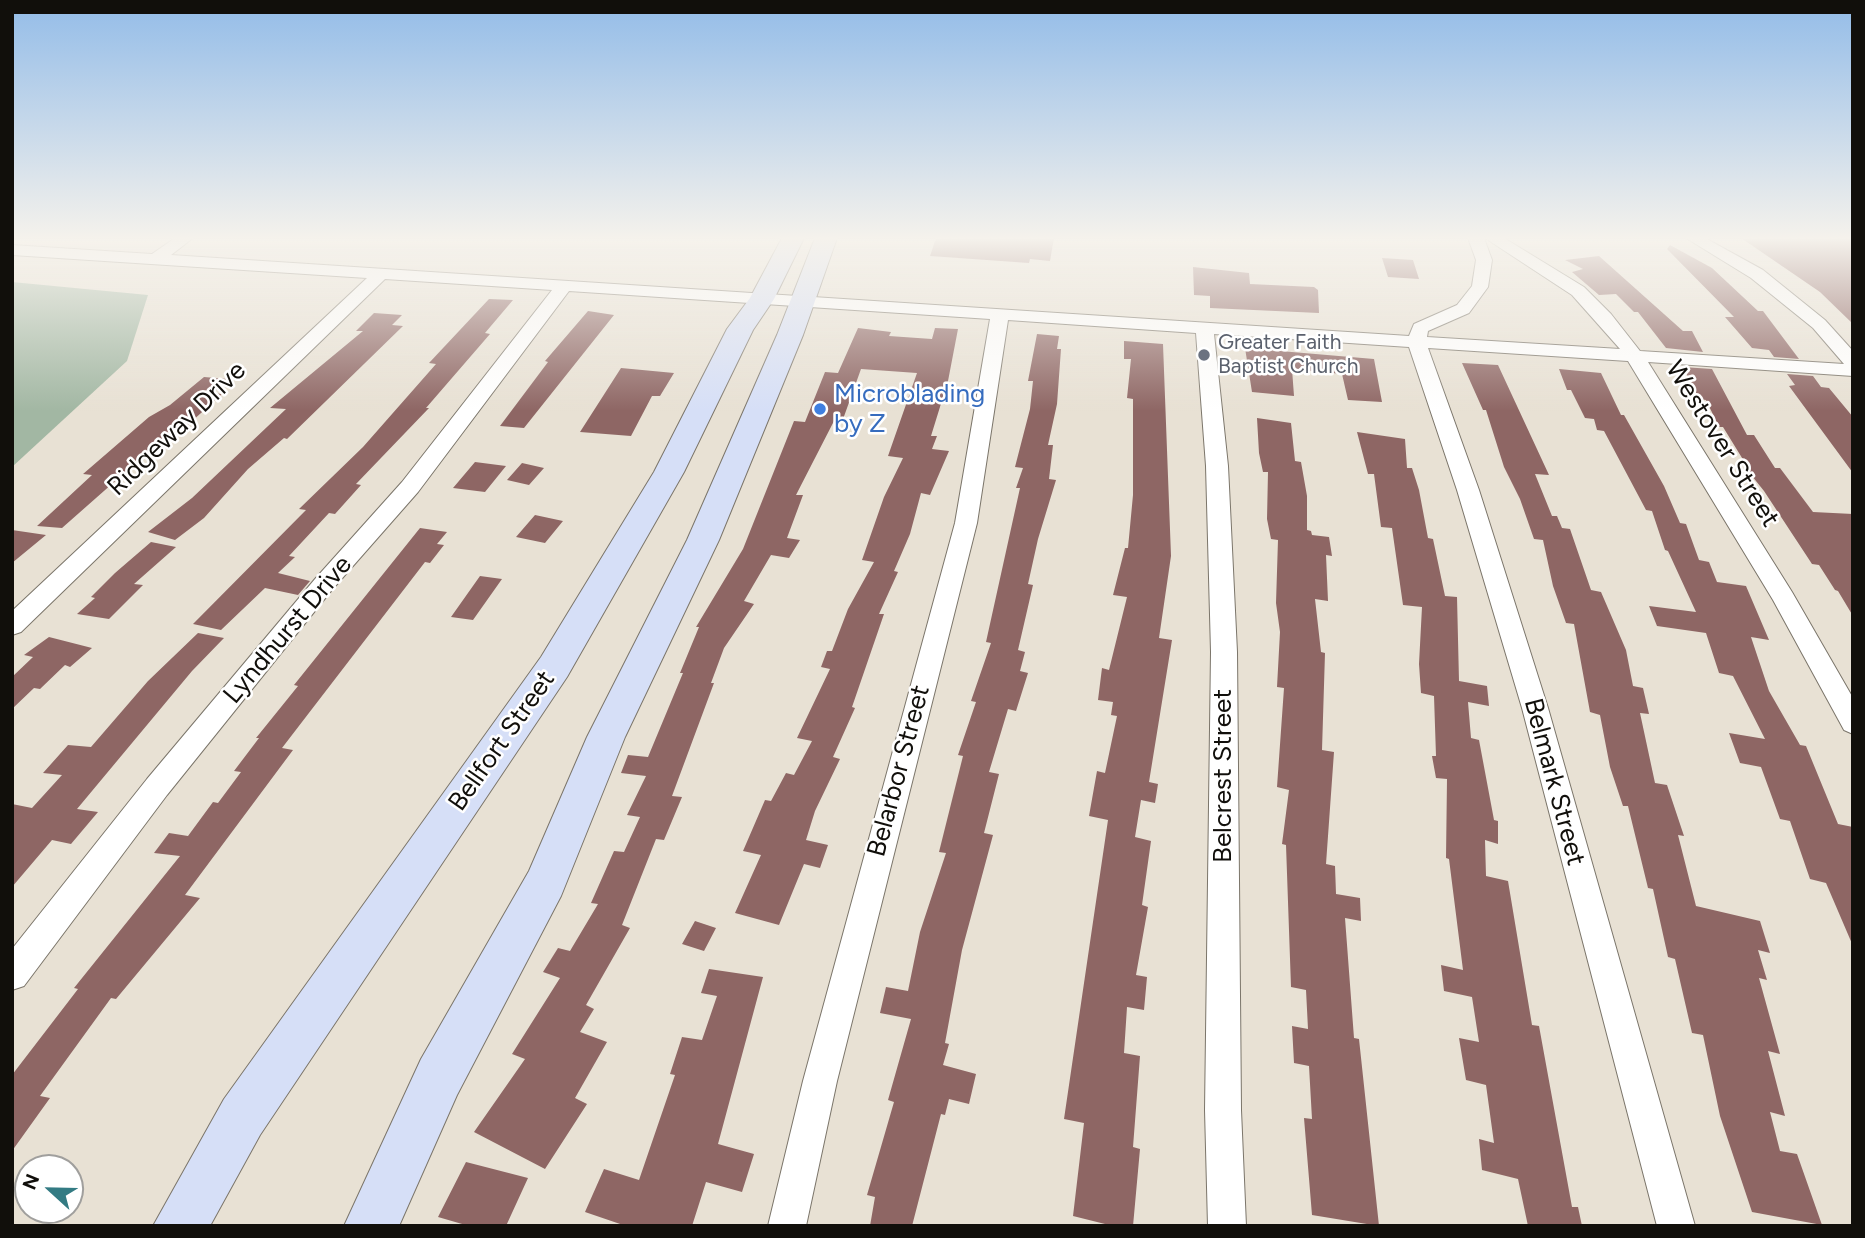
<!DOCTYPE html>
<html>
<head>
<meta charset="utf-8">
<style>
	body { margin:0 }
	#map { position:relative; width:1865px; height:1238px; overflow:hidden; background:#e8e1d4; font-family:Figtree,sans-serif }
	canvas { display:block }
	.frame { position:absolute; inset:0; border:14px solid #110f0b; pointer-events:none }
	.north { position:absolute; left:14px; top:1154px; width:70px; height:70px; box-sizing:border-box; background:#fff; border:2px solid #a09f9d; border-radius:50%; rotate:292deg; font-size:19px; font-weight:700; line-height:28px; text-align:center; color:#110f0b }
	.north::after { content:''; display:block; margin:auto; width:24px; height:32px; background:#337b83; clip-path:polygon(50% 0,100% 100%,50% 72%,0 100%) }
</style>
</head>
<body>
<div id="map">
<canvas width="1865" height="1238"></canvas>
<div class="frame"></div>
<div class="north">N</div>
</div>
<script>
const context = document.querySelector('canvas').getContext('2d');
context.lineJoin = 'round';
function fillPath(path, color) { context.fillStyle = color; context.fill(path, 'evenodd'); }
const toPath = rows => new Path2D(rows.map(r => 'M' + r).join(''));
function trace(path, color, width, dash) { context.strokeStyle = color; context.lineWidth = width; context.lineCap = dash ? 'butt' : 'round'; context.setLineDash(dash || []); context.stroke(path); }
function write(font, color, halo, rows, align = 'center') {
  context.font = font + ' Figtree,sans-serif'; context.lineWidth = 5; context.setLineDash([]); context.textBaseline = 'middle'; context.strokeStyle = halo; context.fillStyle = color; for (const [text, x, y, turn = 0] of rows) {
    context.save(); context.translate(x, y); context.rotate((+turn || 0) * Math.PI / 180); context.textAlign = isNaN(turn) ? turn : align; if (halo) context.strokeText(text, 0, 0); context.fillText(text, 0, 0); context.restore();
  }
}
fillPath(toPath([
	[12,282,148,295,127,361,12,467]
]), '#a2b7a3');
fillPath(toPath([
	[936,238,1054,238,1050,261,1030,259,1029,263,930,256],
	[1741,238,1853,238,1853,324,1820,292],
	[1670,245,1712,268,1758,311,1763,311,1799,359,1774,357,1769,350,1752,348,1725,317,1734,317,1667,249],
	[1599,256,1683,331,1692,331,1703,352,1666,348,1638,312,1634,312,1616,294,1599,295,1572,272,1583,269,1565,260],
	[1382,258,1413,260,1419,279,1388,277],
	[1193,267,1249,273,1250,284,1314,287,1318,290,1319,313,1210,308,1210,296,1194,295],
	[489,299,513,300,485,333,490,334,426,408,429,408,356,484,361,485,335,514,329,513,289,556,295,557,278,573,310,581,298,595,265,588,221,630,193,624,306,510,299,509,363,447,436,364,429,363],
	[588,311,614,315,524,428,500,426,548,362,545,361],
	[374,313,402,315,392,325,403,326,287,439,284,438,248,469,204,518,175,540,148,532,192,498,286,409,270,408,363,331,356,331],
	[858,328,891,332,889,336,932,339,935,328,958,329,948,381,931,436,937,436,932,449,949,451,930,495,921,493,910,534,894,571,898,572,879,614,884,614,852,707,855,708,833,757,840,759,815,811,806,840,828,845,820,868,804,864,779,925,735,913,761,855,743,851,765,800,771,801,786,773,794,775,812,741,797,738,830,669,821,667,827,651,832,651,848,609,874,562,862,560,884,497,903,458,888,456,917,373,861,369,842,422,834,421,796,495,803,495,787,538,800,540,789,558,771,555,744,601,754,604,724,648,711,683,714,683,672,796,682,797,664,840,656,839,622,925,630,928,586,1005,594,1009,580,1032,607,1042,575,1098,587,1104,545,1169,474,1132,525,1059,512,1054,560,978,543,972,558,948,570,951,598,904,591,903,614,851,624,852,640,817,627,815,646,776,621,773,628,755,648,757,683,673,680,673,699,627,696,627,743,549,794,421,805,422,825,372,838,373],
	[1037,334,1059,336,1057,349,1061,349,1057,404,1048,445,1053,445,1049,479,1056,480,1038,539,1028,584,1033,585,1018,650,1025,652,1020,671,1028,673,1016,711,1008,709,989,772,999,774,984,833,993,835,962,950,945,1043,949,1044,943,1065,976,1074,969,1104,949,1099,945,1115,941,1114,912,1226,870,1226,875,1197,867,1195,894,1102,888,1100,911,1019,880,1013,886,987,908,991,920,932,946,853,939,852,963,756,958,755,976,702,971,701,991,643,986,642,1020,488,1016,488,1023,468,1015,467,1030,409,1033,381,1028,381],
	[1124,341,1163,344,1171,556,1159,638,1172,640,1149,782,1158,784,1155,803,1141,800,1135,837,1151,841,1142,905,1148,907,1136,975,1147,977,1144,1010,1127,1007,1124,1053,1140,1056,1133,1147,1140,1149,1133,1226,1113,1226,1073,1216,1084,1123,1064,1119,1108,820,1089,816,1097,771,1105,773,1117,716,1111,715,1113,702,1098,700,1102,668,1109,670,1127,597,1113,595,1125,548,1128,548,1133,495,1133,399,1127,398,1131,359,1124,359],
	[1245,348,1374,359,1382,402,1348,400,1342,374,1292,369,1294,396,1252,392],
	[1462,363,1498,365,1549,475,1535,474,1552,516,1557,516,1562,528,1570,529,1591,590,1601,592,1626,650,1633,686,1643,688,1649,714,1640,713,1655,783,1667,785,1684,836,1678,835,1696,906,1760,921,1770,953,1758,950,1767,980,1759,978,1780,1054,1768,1051,1785,1116,1770,1112,1780,1151,1797,1154,1822,1225,1752,1212,1720,1116,1703,1035,1692,1033,1675,959,1668,957,1653,889,1648,888,1628,806,1623,806,1610,767,1600,715,1590,712,1574,624,1566,623,1553,586,1543,540,1534,539,1520,499,1504,467,1486,410,1483,410],
	[1683,367,1712,369,1747,435,1754,435,1775,468,1780,468,1813,512,1853,514,1853,616,1838,591,1835,590,1819,565,1812,564,1764,491,1744,466,1747,466,1723,427,1719,427,1706,400,1699,399],
	[621,368,674,373,660,396,652,396,631,436,580,432],
	[1559,369,1601,373,1621,415,1624,415,1664,486,1680,523,1686,524,1699,560,1709,562,1717,582,1746,586,1769,640,1751,637,1769,691,1800,745,1806,746,1838,824,1853,827,1853,946,1826,883,1810,879,1790,821,1780,819,1761,767,1740,763,1729,733,1765,739,1733,676,1719,673,1706,633,1657,626,1649,606,1696,612,1668,551,1665,550,1652,511,1646,510,1604,431,1597,430,1594,419,1585,418,1571,390,1567,390],
	[1787,374,1813,376,1821,387,1829,388,1853,417,1853,473,1789,386,1795,385],
	[204,377,228,379,213,393,222,394,180,432,172,431,62,528,37,526,92,475,83,474,149,417,170,405],
	[1257,418,1291,423,1295,461,1301,462,1307,496,1307,530,1311,531,1312,535,1329,537,1332,556,1326,555,1328,601,1315,599,1321,652,1325,653,1322,750,1334,752,1326,864,1335,866,1336,894,1360,898,1361,921,1345,918,1354,1038,1359,1039,1379,1226,1312,1215,1304,1118,1312,1119,1309,1066,1294,1063,1292,1026,1308,1029,1306,990,1291,987,1286,845,1282,844,1289,790,1277,787,1284,688,1277,687,1280,632,1276,603,1278,540,1271,539,1267,519,1268,472,1263,472,1259,453],
	[1357,432,1405,439,1407,468,1412,468,1419,490,1428,538,1433,539,1445,596,1457,597,1459,681,1487,686,1489,706,1468,702,1471,738,1479,740,1494,820,1498,821,1498,844,1485,840,1486,876,1508,881,1532,1025,1539,1026,1572,1207,1578,1207,1582,1226,1528,1226,1518,1179,1482,1170,1479,1139,1494,1143,1486,1085,1466,1080,1459,1038,1479,1042,1472,997,1444,991,1441,965,1463,970,1449,859,1446,858,1447,779,1436,778,1432,756,1436,756,1434,696,1421,693,1419,664,1422,607,1403,605,1392,528,1381,527,1374,474,1368,474],
	[475,462,506,466,485,492,453,488],
	[522,463,544,468,529,485,507,480],
	[535,515,563,521,545,543,516,537],
	[420,528,447,532,437,544,444,545,430,563,425,562,282,748,293,750,185,895,200,898,116,999,111,998,40,1096,50,1098,12,1151,12,1075,78,989,74,988,180,856,154,853,169,833,188,836,213,802,218,803,241,772,234,771,259,738,256,738,298,686,294,685],
	[12,530,46,535,12,563],
	[151,542,176,547,134,584,143,585,109,619,77,614,95,598,91,597,115,573],
	[480,576,502,579,473,620,451,617],
	[198,633,224,638,192,671,77,809,98,812,71,844,52,840,12,887,12,804,32,808,62,775,43,773,68,745,91,747,148,681],
	[49,637,92,648,70,667,65,665,40,689,34,688,12,709,12,677,33,657,24,655],
	[695,921,716,928,704,951,682,944],
	[709,969,763,977,718,1144,754,1154,742,1192,706,1182,692,1226,626,1226,585,1212,604,1169,639,1180,675,1075,670,1074,682,1037,702,1040,717,996,701,993],
	[466,1162,528,1178,506,1226,469,1226,438,1217]
]), '#8e6664');
const street = toPath([
	[175,238,193,238,171,255,1409,336,1414,324,1457,305,1472,286,1476,260,1468,238,1484,238,1492,260,1488,287,1469,313,1428,331,1427,337,1620,349,1572,295,1485,238,1504,238,1584,287,1611,314,1640,351,1844,364,1813,328,1751,278,1686,238,1705,238,1763,270,1825,320,1853,351,1853,376,1648,362,1792,592,1853,698,1853,734,1844,730,1773,600,1628,361,1428,348,1479,490,1548,708,1695,1226,1657,1226,1522,708,1457,490,1409,347,1214,334,1228,466,1237,652,1241,1110,1246,1226,1208,1226,1205,1110,1211,652,1206,466,1196,333,1008,320,977,523,837,1081,806,1226,768,1226,803,1081,955,523,990,319,569,291,418,492,331,591,167,795,24,986,12,990,12,949,147,779,315,579,402,482,552,290,385,279,21,632,12,635,12,611,367,278,12,255,12,245,152,254,175,238]
]);
const secondary = toPath([
	[782,238,804,238,774,299,753,330,684,472,567,677,260,1135,210,1226,153,1226,224,1099,541,657,654,472,727,329,750,298,782,238],
	[815,238,837,238,803,335,719,540,625,737,561,896,457,1095,399,1226,344,1226,421,1059,529,871,587,737,687,540,777,335,815,238]
]);
trace(street, '#7b756a', 2);
trace(secondary, '#7b756a', 2);
fillPath(street, '#fff');
fillPath(secondary, '#d6dff7');
const sky = context.createLinearGradient(0, 0, 0, 411);
sky.addColorStop(0, '#93bce8');
sky.addColorStop(0.58, '#f5f2ec');
sky.addColorStop(1, '#f5f2ec00');
context.fillStyle = sky;
context.fillRect(0, 0, 1865, 411);
for (const [x, y, r, color] of [
	[1204,355,7,"#6b7280"],
	[820,409,7,"#3f7fe0"]
]) { const dot = new Path2D(); dot.arc(x, y, r, 0, 2 * Math.PI); context.fillStyle = color; context.fill(dot); trace(dot, '#fff', 2.5); }
write('21px', '#5b616d', '#fff', [
	["Greater Faith",1218,343],
	["Baptist Church",1218,367]
], 'left');
write('26px', '#366cbe', '#fff', [
	["Microblading",834,394],
	["by Z",834,424]
], 'left');
write('26px', '#110f0b', '#fff', [
	["Ridgeway Drive",177,429,-44],
	["Westover Street",1722,444,58],
	["Lyndhurst Drive",288,630,-50],
	["Bellfort Street",502,741,-55],
	["Belarbor Street",899,771,-75],
	["Belcrest Street",1223,776,-90],
	["Belmark Street",1554,782,75]
]);
</script>
</body>
</html>
